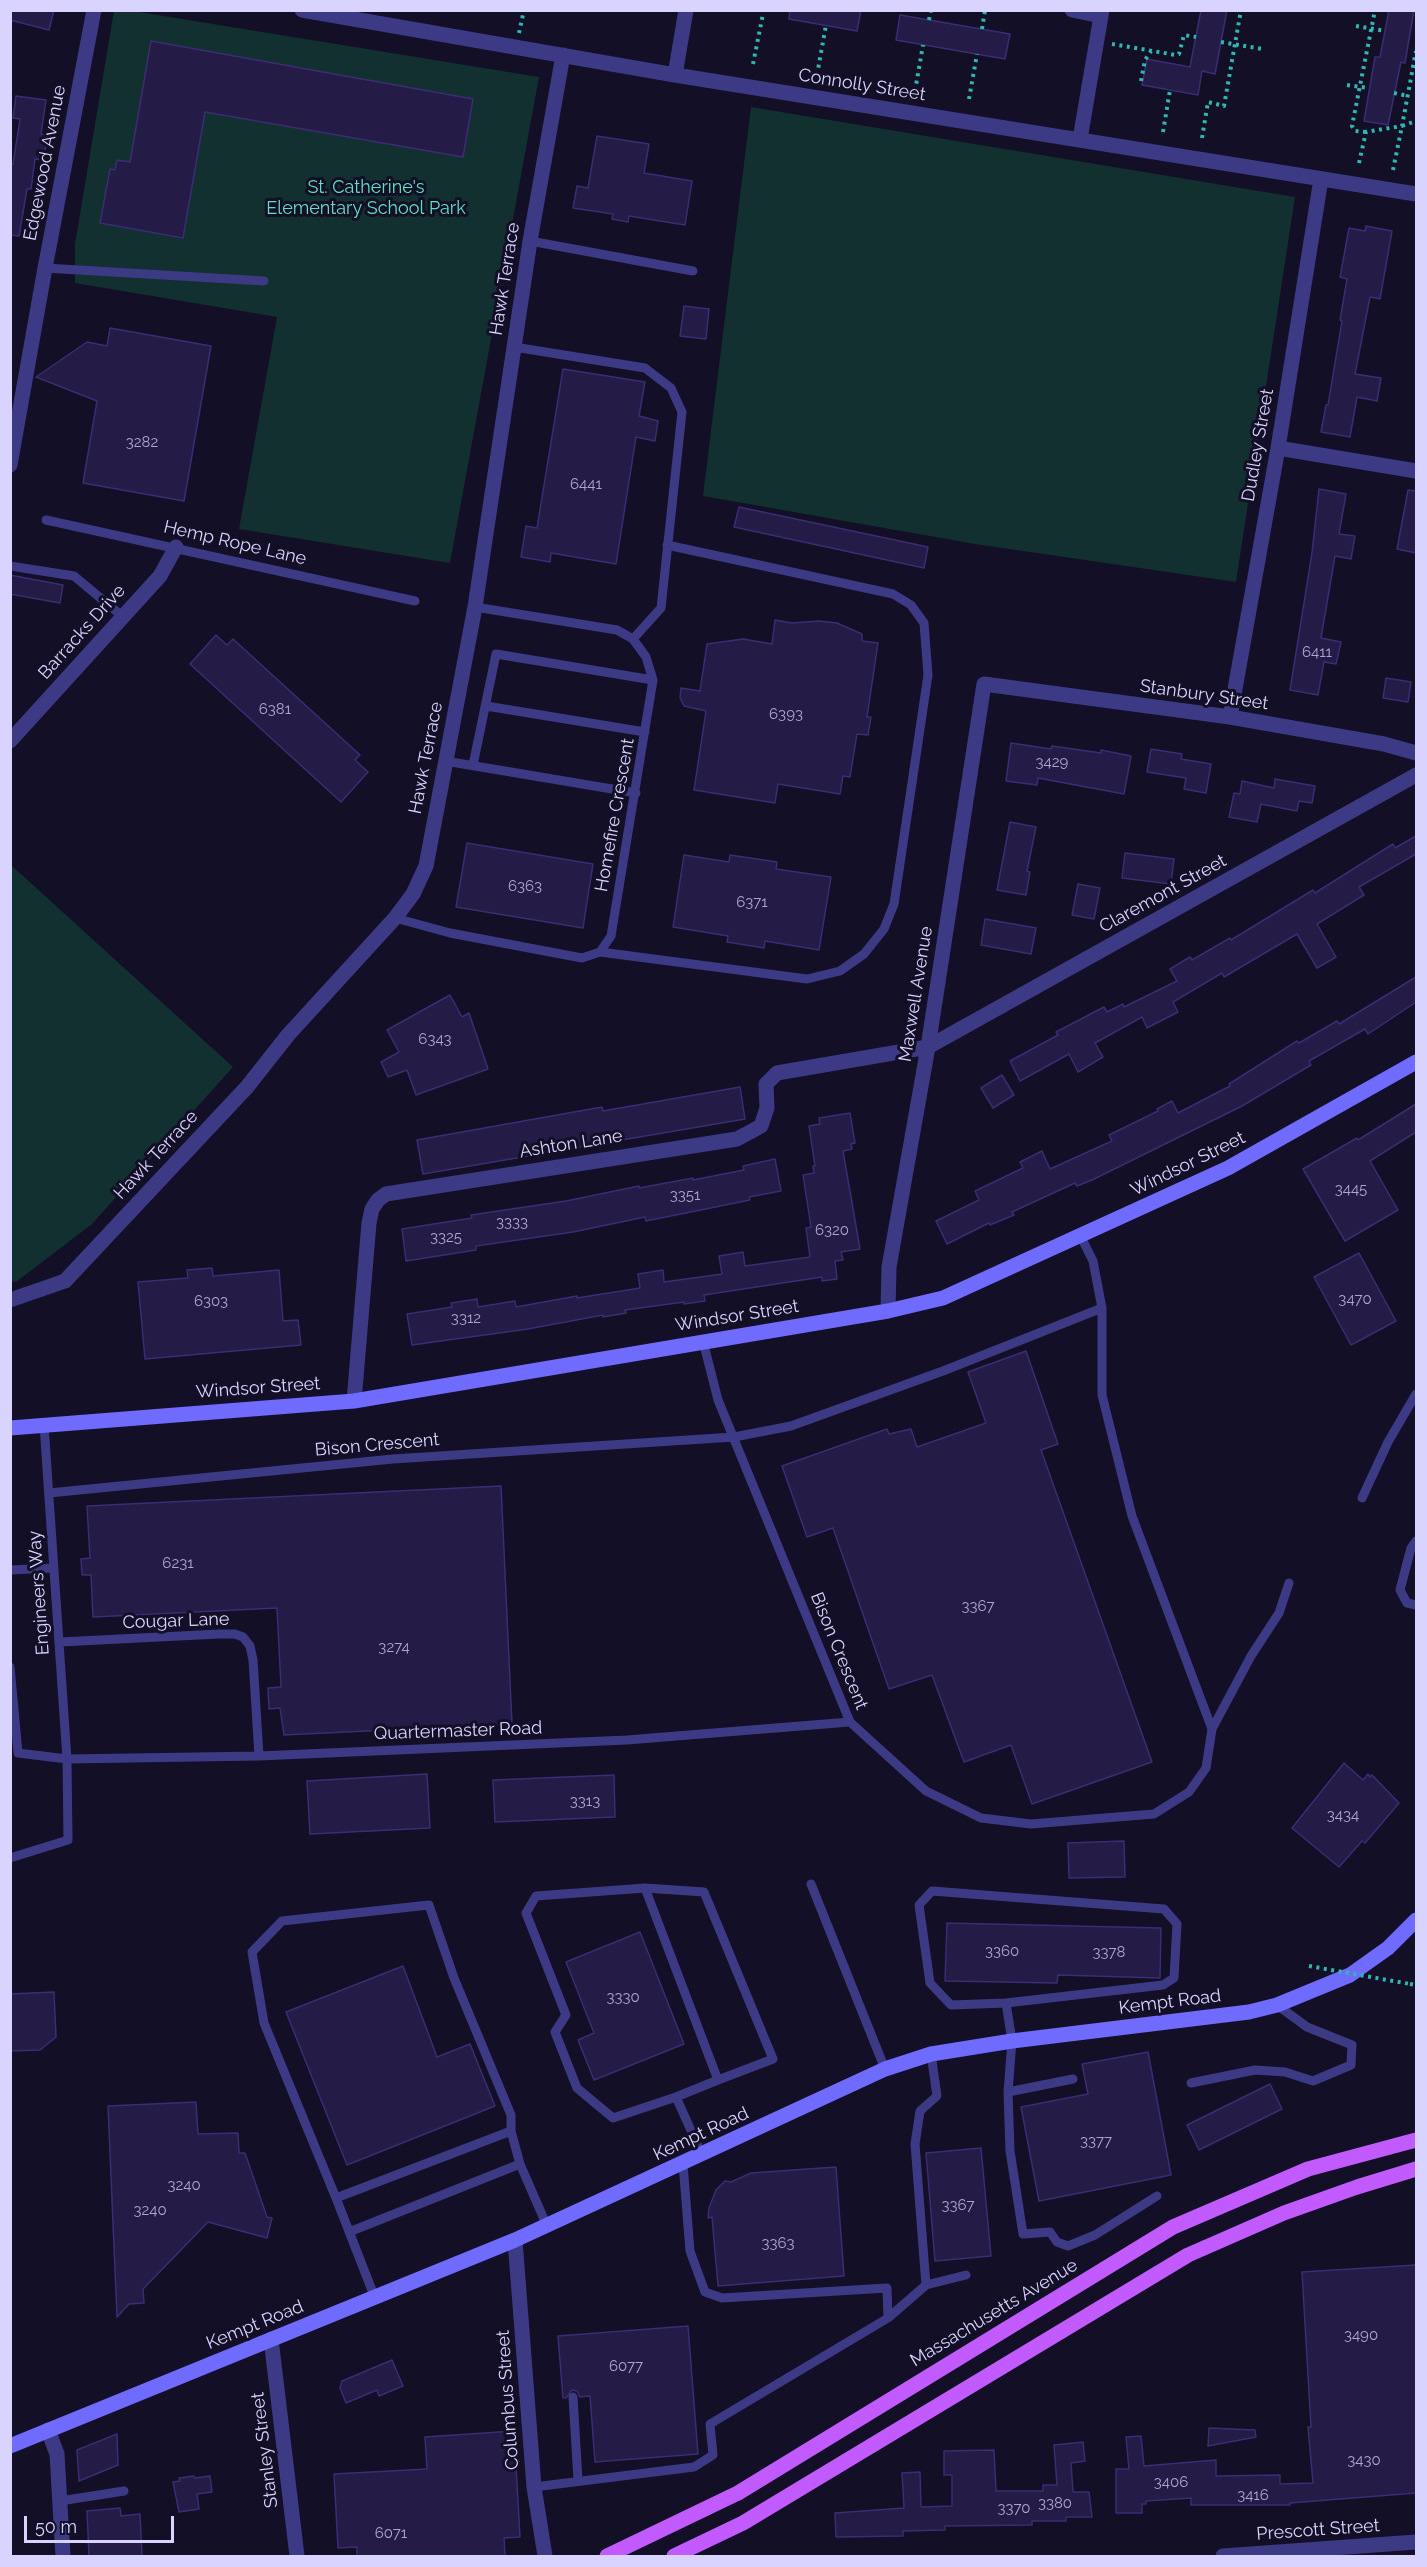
<!DOCTYPE html>
<html>
<head>
<meta charset="utf-8">
<style>
	body { margin:0 }
	#map { position:relative; width:1427px; height:2567px; overflow:hidden; background:#130f26; font-family:Raleway,sans-serif }
	canvas { display:block }
	.frame { position:absolute; inset:0; border:12px solid #d9d4ff; pointer-events:none }
	.scale { position:absolute; left:24px; top:2516px; width:150px; height:27px; box-sizing:border-box; border:3px solid #d9d4ff; border-top:0; padding-left:8px; font-size:18px; line-height:21px; white-space:nowrap; color:#d9d4ff; -webkit-text-stroke:4px #130f26; paint-order:stroke }
</style>
</head>
<body>
<div id="map">
<canvas width="1427" height="2567"></canvas>
<div class="frame"></div>
<div class="scale">50 m</div>
</div>
<script>
const context = document.querySelector('canvas').getContext('2d');
context.lineJoin = 'round';
function fillPath(path, color) { context.fillStyle = color; context.fill(path, 'evenodd'); }
const toPath = rows => new Path2D(rows.map(r => 'M' + r).join(''));
function trace(path, color, width, dash) { context.strokeStyle = color; context.lineWidth = width; context.lineCap = dash ? 'butt' : 'round'; context.setLineDash(dash || []); context.stroke(path); }
function write(font, color, halo, rows, align = 'center') {
  context.font = font + ' Raleway,sans-serif'; context.lineWidth = 6; context.setLineDash([]); context.textBaseline = 'middle'; context.strokeStyle = halo; context.fillStyle = color; for (const [text, x, y, turn = 0] of rows) {
    context.save(); context.translate(x, y); context.rotate((+turn || 0) * Math.PI / 180); context.textAlign = isNaN(turn) ? turn : align; if (halo) context.strokeText(text, 0, 0); context.fillText(text, 0, 0); context.restore();
  }
}
fillPath(toPath([
	[114,11,133,11,539,77,450,563,239,529,277,317,75,283,75,244],
	[751,107,1295,197,1236,582,975,544,703,496],
	[11,865,233,1067,92,1224,16,1282,10,1281]
]), '#12302f');
const building = toPath([
	[10,10,54,10,49,30,10,20,10,10],
	[790,10,861,10,857,31,789,19,790,10],
	[1201,10,1227,10,1215,74,1202,71,1198,95,1142,85,1147,59,1190,67,1201,10],
	[1389,10,1414,10,1405,63,1401,62,1388,125,1364,121,1375,57,1380,57,1389,10],
	[900,15,1010,34,1005,59,896,40,900,15],
	[151,41,473,99,463,157,205,112,183,238,100,223,110,169,115,170,117,160,130,162,151,41],
	[16,96,46,100,41,134,47,135,44,160,35,159,31,189,27,189,19,236,10,235,10,163,13,164,20,119,13,118,16,96],
	[597,136,649,144,644,173,692,181,685,225,629,216,628,222,612,219,613,214,573,208,577,186,588,188,597,136],
	[1366,226,1392,231,1380,299,1370,297,1355,374,1381,378,1377,401,1357,397,1350,437,1321,432,1326,405,1328,405,1342,321,1340,320,1347,279,1340,277,1349,228,1365,231,1366,226],
	[684,306,709,309,706,339,680,336,684,306],
	[110,328,211,346,184,501,83,483,97,401,36,377,87,342,107,346,110,328],
	[563,369,645,382,639,416,658,421,655,441,636,437,616,564,551,553,550,562,521,557,526,526,537,528,563,369],
	[1319,489,1346,494,1339,534,1355,536,1351,559,1335,556,1321,638,1341,642,1336,664,1324,662,1318,695,1290,690,1312,553,1319,489],
	[1408,490,1416,491,1416,553,1397,549,1408,490],
	[739,507,928,547,924,568,734,527,739,507],
	[10,575,63,585,60,603,10,594,10,575],
	[775,620,792,623,819,621,837,623,862,634,862,641,878,643,867,717,871,717,868,735,857,734,850,777,843,776,840,794,778,784,775,803,694,790,706,711,684,706,680,698,681,688,700,691,707,644,743,639,772,644,775,620],
	[216,635,227,645,233,639,360,755,355,760,368,772,341,802,190,664,216,635],
	[1386,678,1411,682,1408,702,1383,698,1386,678],
	[1011,743,1051,749,1052,746,1101,753,1101,750,1131,756,1124,794,1038,778,1037,785,1006,781,1011,743],
	[1151,749,1182,754,1181,759,1211,764,1206,793,1184,789,1186,778,1147,772,1151,749],
	[1275,779,1315,786,1312,803,1299,801,1297,811,1261,804,1257,822,1229,817,1234,793,1240,794,1242,781,1274,788,1275,779],
	[1010,822,1036,827,1027,871,1030,872,1026,895,997,890,1010,822],
	[1416,836,1416,854,1359,887,1364,895,1317,924,1336,957,1317,968,1297,934,1224,977,1222,973,1173,1002,1178,1012,1147,1028,1142,1017,1095,1043,1103,1057,1078,1072,1069,1054,1020,1081,1010,1061,1058,1035,1056,1032,1104,1007,1107,1012,1123,1004,1124,1007,1177,981,1170,969,1190,957,1192,960,1230,938,1231,940,1313,890,1315,893,1393,844,1395,848,1416,836],
	[467,843,593,864,583,928,456,907,467,843],
	[1125,853,1174,859,1171,884,1122,878,1125,853],
	[684,855,729,862,730,855,777,862,776,869,831,877,819,950,765,941,764,948,727,942,728,936,673,927,684,855],
	[1078,884,1100,888,1094,919,1072,915,1078,884],
	[985,919,1036,928,1031,954,981,945,985,919],
	[1416,977,1416,1002,1368,1034,1365,1029,1309,1061,1311,1065,1242,1106,1092,1180,1077,1186,1075,1183,1012,1212,1014,1215,990,1225,989,1223,947,1244,936,1221,979,1200,975,1191,1023,1168,1020,1162,1042,1151,1050,1169,1112,1141,1109,1135,1158,1111,1157,1109,1172,1101,1178,1113,1230,1086,1229,1084,1297,1041,1299,1043,1337,1021,1339,1024,1416,977],
	[450,995,462,1017,469,1013,488,1069,416,1095,407,1070,388,1077,381,1062,399,1052,387,1030,450,995],
	[1002,1075,1014,1095,993,1108,981,1088,1002,1075],
	[740,1087,745,1119,423,1174,417,1140,602,1107,603,1111,740,1087],
	[1416,1104,1416,1132,1370,1161,1398,1210,1345,1241,1303,1169,1357,1138,1358,1140,1416,1104],
	[850,1113,855,1143,851,1144,852,1149,843,1151,860,1249,841,1252,843,1260,835,1261,837,1279,822,1281,822,1277,704,1295,705,1301,684,1304,684,1302,625,1310,626,1313,603,1317,603,1315,528,1329,412,1345,407,1314,452,1307,451,1303,477,1299,478,1307,515,1301,516,1307,577,1296,577,1298,640,1288,638,1274,663,1270,664,1282,722,1274,719,1256,743,1252,745,1266,810,1257,806,1228,811,1227,803,1175,814,1173,813,1166,815,1166,809,1126,820,1124,819,1118,850,1113],
	[775,1159,781,1191,749,1197,750,1200,646,1221,645,1217,573,1232,476,1246,476,1250,406,1261,402,1229,472,1218,471,1215,566,1201,639,1186,639,1188,693,1178,693,1180,744,1170,743,1166,775,1159],
	[1359,1253,1396,1321,1351,1345,1314,1277,1359,1253],
	[212,1268,213,1276,279,1270,283,1321,298,1320,301,1345,145,1359,138,1282,188,1278,187,1270,212,1268],
	[1026,1351,1058,1444,1041,1450,1152,1762,1032,1804,1011,1745,964,1762,932,1675,889,1689,833,1528,807,1537,782,1466,887,1429,889,1434,911,1429,917,1447,986,1423,968,1372,1026,1351],
	[501,1486,512,1724,284,1735,280,1708,269,1709,268,1688,281,1687,277,1608,93,1617,91,1575,82,1575,81,1559,90,1558,87,1506,501,1486],
	[1344,1763,1363,1780,1368,1774,1370,1777,1372,1775,1399,1803,1365,1843,1362,1841,1339,1867,1292,1828,1344,1763],
	[427,1774,430,1828,310,1834,307,1781,427,1774],
	[614,1775,615,1817,495,1822,493,1780,614,1775],
	[1124,1841,1125,1877,1069,1878,1068,1843,1124,1841],
	[947,1923,1161,1928,1160,1978,1058,1975,1057,1983,945,1981,947,1923],
	[640,1932,684,2044,594,2080,578,2040,594,2033,566,1962,640,1932],
	[403,1966,437,2057,470,2044,495,2106,347,2165,286,2012,403,1966],
	[54,1992,56,2037,40,2050,10,2051,10,1994,54,1992],
	[1148,2052,1171,2175,1039,2201,1021,2107,1088,2094,1082,2064,1148,2052],
	[1270,2084,1282,2109,1199,2150,1187,2125,1270,2084],
	[196,2102,198,2134,238,2133,239,2153,245,2153,267,2217,272,2218,267,2238,208,2222,143,2289,144,2303,129,2304,117,2317,108,2106,196,2102],
	[981,2148,991,2256,935,2261,926,2153,981,2148],
	[836,2167,844,2276,718,2286,712,2217,708,2218,709,2208,716,2190,725,2181,731,2182,751,2173,836,2167],
	[1416,2265,1416,2493,1290,2503,1290,2505,1191,2505,1191,2498,1146,2501,1146,2504,1142,2504,1142,2513,1116,2513,1116,2469,1129,2469,1126,2437,1141,2436,1144,2466,1216,2460,1216,2476,1280,2475,1280,2484,1313,2483,1308,2427,1311,2427,1302,2272,1416,2265],
	[688,2326,698,2454,595,2462,590,2396,580,2397,577,2391,572,2390,566,2398,563,2398,558,2336,688,2326],
	[392,2360,403,2386,379,2396,377,2390,346,2403,340,2388,342,2381,392,2360],
	[1209,2428,1255,2430,1256,2437,1208,2446,1209,2428],
	[514,2431,520,2537,504,2538,505,2556,357,2556,357,2547,338,2548,334,2474,427,2469,425,2437,514,2431],
	[117,2434,118,2465,79,2481,77,2450,117,2434],
	[1083,2442,1085,2461,1071,2463,1073,2492,1089,2492,1092,2517,1066,2517,1066,2521,1032,2521,1032,2525,945,2526,945,2530,903,2531,903,2536,836,2537,835,2513,904,2508,902,2473,920,2472,921,2507,952,2506,952,2475,944,2475,944,2451,994,2450,996,2491,1043,2491,1043,2485,1057,2485,1054,2445,1083,2442],
	[194,2476,195,2478,210,2476,212,2492,197,2494,199,2509,179,2512,173,2482,180,2481,179,2478,194,2476],
	[120,2508,121,2516,140,2514,142,2556,89,2556,87,2511,120,2508]
]);
fillPath(building, '#241b47');
trace(building, '#3b2d73', 1.5);
trace(toPath([
	[929,20,931,10],
	[1356,26,1385,31],
	[982,29,985,10],
	[519,33,524,10],
	[1221,42,1263,49],
	[1112,44,1176,55,1179,54,1184,35,1196,37],
	[753,64,763,14],
	[817,75,826,25],
	[1141,81,1145,60,1151,51],
	[1347,85,1369,88],
	[915,91,923,45],
	[1394,93,1408,96],
	[969,99,977,54],
	[1163,132,1170,90],
	[1366,132,1355,131,1352,126,1375,10],
	[1202,138,1208,102,1224,106,1241,10],
	[1359,163,1366,132,1402,126,1416,51],
	[1393,170,1402,126,1416,121],
	[1410,1984,1416,1985]
]), '#2fb8b0', 4, [3, 4.5]);
trace(toPath([
	[530,241,693,271],
	[45,268,264,281],
	[514,347,645,368,671,388,682,412,661,608,633,639],
	[46,520,415,601],
	[10,566,74,576,122,616],
	[486,706,645,732],
	[445,761,636,793],
	[473,765,496,654,653,680],
	[395,918,450,933,582,958,600,952,611,936,653,680,646,657,633,639,617,630,475,607],
	[600,952,807,979,840,971,864,954,884,929,894,904,928,675,924,623,911,605,893,594,667,545],
	[703,1341,718,1400,850,1722,926,1791,981,1818,1031,1824,1154,1814,1189,1792,1206,1768,1212,1729,1132,1516,1102,1395,1102,1308,1093,1261,1081,1237],
	[49,1493,393,1459,734,1437,791,1426,943,1371,1102,1308],
	[1362,1498,1388,1442,1416,1394],
	[1416,1541,1411,1548,1400,1590,1407,1603,1416,1605],
	[10,1570,54,1568],
	[60,1642,219,1634,235,1634,243,1637,250,1646,253,1660,259,1756],
	[10,1667,18,1753,67,1759,259,1756,627,1740,850,1722],
	[1212,1729,1251,1656,1279,1613,1289,1583],
	[10,1858,68,1840,67,1759,44,1425],
	[811,1884,885,2069],
	[645,1888,718,2080,676,2097,702,2155],
	[932,1891,1164,1909,1177,1924,1174,1978,1163,1985,1006,2003,951,2005,930,1983,919,1905,932,1891],
	[1006,2003,1012,2041,1008,2092,1010,2151,1023,2234,1050,2232,1057,2242,1068,2246,1095,2235,1157,2196],
	[1191,2083,1255,2070,1285,2072,1313,2081,1351,2065,1352,2045,1307,2027,1277,2005],
	[1008,2092,1073,2079],
	[676,2097,613,2118,577,2088,555,2032,566,2015,526,1913,536,1896,645,1888,704,1892,773,2059,718,2080],
	[683,2164,690,2251,705,2292,722,2298,887,2288,888,2318],
	[336,2198,264,2023,252,1952,282,1921,429,1905,454,1978,511,2115,511,2131,520,2164,547,2226],
	[349,2232,520,2164],
	[926,2285,966,2275],
	[375,2298,336,2198,511,2131],
	[573,2397,578,2480],
	[534,2487,694,2467,713,2455,710,2424,888,2318,926,2285,915,2144,920,2111,937,2096,931,2054],
	[60,2501,124,2491]
]), '#3d3a85', 9);
trace(toPath([
	[302,10,675,75,1416,194],
	[1072,10,1101,16],
	[675,75,686,10],
	[1080,139,1102,10],
	[1278,448,1416,471],
	[10,465,45,268,94,10],
	[1230,717,1278,448,1321,179],
	[10,741,160,576,176,547],
	[10,1300,65,1281,247,1087,288,1035,395,918,413,894,426,866,475,607,530,241,563,55],
	[888,1311,889,1267,928,1047,984,684,1230,717,1384,744,1416,753],
	[354,1401,369,1223,372,1209,378,1200,386,1194,737,1139,761,1126,767,1108,766,1084,777,1073,928,1047,1416,775],
	[515,2240,534,2487,545,2556],
	[271,2339,297,2556],
	[48,2430,57,2454,63,2556],
	[1223,2556,1416,2542]
]), '#3d3a85', 15);
trace(toPath([
	[10,1428,354,1401,888,1311,943,1298,1228,1168,1416,1062],
	[10,2446,515,2240,885,2069,931,2054,1012,2041,1249,2012,1277,2005,1350,1975,1388,1948,1416,1920]
]), '#6f6bff', 15);
trace(toPath([
	[607,2556,738,2493,1173,2227,1308,2169,1416,2140],
	[674,2556,743,2523,1188,2255,1284,2213,1357,2187,1416,2169]
]), '#c25bff', 15);
trace(toPath([
	[1309,1966,1410,1984]
]), '#2fb8b0', 4, [3, 4.5]);
write('15px', '#aca6d1', null, [
	["3282",142,442],
	["6441",586,484],
	["6411",1317,652],
	["6381",275,709],
	["6393",786,714],
	["3429",1052,762],
	["6363",525,886],
	["6371",752,902],
	["6343",435,1039],
	["3445",1351,1189],
	["3351",685,1195],
	["3333",512,1222],
	["6320",832,1230],
	["3325",446,1237],
	["3470",1355,1299],
	["6303",211,1301],
	["3312",466,1318],
	["6231",178,1563],
	["3367",978,1606],
	["3274",394,1647],
	["3313",585,1801],
	["3434",1343,1815],
	["3360",1002,1951],
	["3378",1109,1952],
	["3330",623,1997],
	["3377",1096,2141],
	["3240",184,2185],
	["3367",958,2205],
	["3240",150,2210],
	["3363",778,2243],
	["3490",1361,2335],
	["6077",626,2366],
	["3430",1364,2460],
	["3406",1171,2482],
	["3416",1253,2495],
	["3380",1055,2503],
	["3370",1014,2508],
	["6071",391,2533]
]);
write('18px', '#d9d4ff', '#130f26', [
	["Connolly Street",862,85,9],
	["Edgewood Avenue",45,163,-79],
	["Hawk Terrace",505,279,-81],
	["Dudley Street",1258,445,-80],
	["Hemp Rope Lane",235,543,13],
	["Barracks Drive",82,632,-48],
	["Stanbury Street",1204,695,8],
	["Hawk Terrace",426,758,-79],
	["Homefire Crescent",615,815,-80],
	["Claremont Street",1163,894,-29],
	["Maxwell Avenue",916,994,-81],
	["Ashton Lane",571,1144,-9],
	["Hawk Terrace",156,1155,-47],
	["Windsor Street",1188,1164,-26],
	["Windsor Street",737,1316,-9],
	["Windsor Street",258,1388,-4],
	["Bison Crescent",377,1445,-5],
	["Engineers Way",39,1593,-94],
	["Cougar Lane",176,1621,-2],
	["Bison Crescent",839,1651,68],
	["Quartermaster Road",458,1731,-2],
	["Kempt Road",1170,2002,-7],
	["Kempt Road",701,2134,-25],
	["Massachusetts Avenue",994,2313,-31],
	["Kempt Road",255,2325,-22],
	["Columbus Street",508,2400,-94],
	["Stanley Street",265,2450,-97],
	["Prescott Street",1318,2530,-4]
]);
write('18px', '#5fe0c0', '#130f26', [
	["St. Catherine's",366,188],
	["Elementary School Park",366,209]
]);
</script>
</body>
</html>
